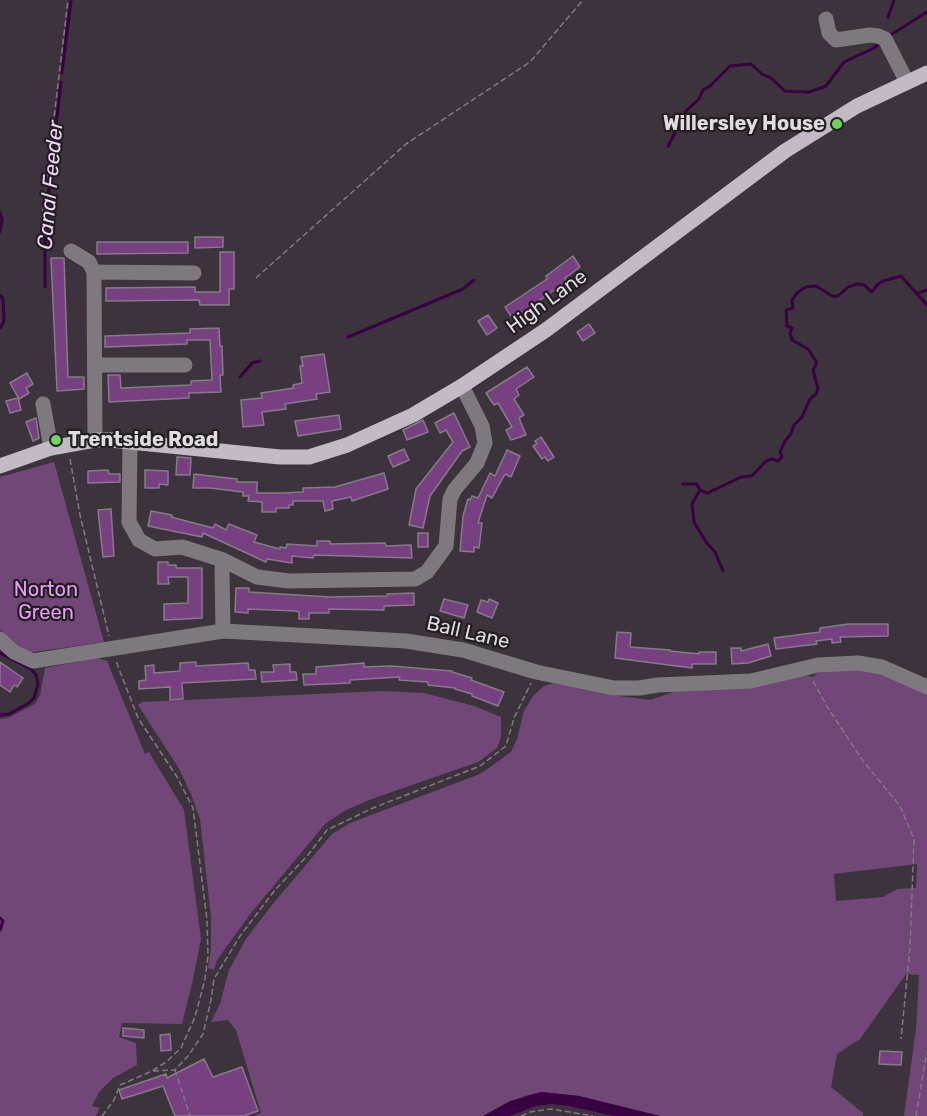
<!DOCTYPE html>
<html>
<head>
<meta charset="utf-8">
<style>
	body { margin:0 }
	canvas { display:block; background:#3c333d }
</style>
</head>
<body>
<canvas width="927" height="1116"></canvas>
<script>
const context = document.querySelector('canvas').getContext('2d');
context.lineJoin = 'round';
function fillPath(path, color) { context.fillStyle = color; context.fill(path, 'evenodd'); }
const toPath = rows => new Path2D(rows.map(r => 'M' + r).join(''));
function trace(path, color, width, dash) { context.strokeStyle = color; context.lineWidth = width; context.lineCap = dash ? 'butt' : 'round'; context.setLineDash(dash || []); context.stroke(path); }
function write(font, color, halo, rows, align = 'center') {
  context.font = font + ' Rubik,sans-serif'; context.lineWidth = 4.5; context.setLineDash([]); context.textBaseline = 'middle'; context.strokeStyle = halo; context.fillStyle = color; for (const [text, x, y, turn = 0] of rows) {
    context.save(); context.translate(x, y); context.rotate((+turn || 0) * Math.PI / 180); context.textAlign = isNaN(turn) ? turn : align; if (halo) context.strokeText(text, 0, 0); context.fillText(text, 0, 0); context.restore();
  }
}
fillPath(toPath([
	[54,462,104,642,27,653,0,629,0,477],
	[97,658,107,661,145,754,149,752,184,810,201,939,192,984,182,1024,122,1023,119,1037,136,1043,137,1065,113,1078,99,1092,92,1106,100,1108,96,1116,0,1116,0,719,10,717,35,704,40,695,45,668],
	[844,666,879,672,927,691,927,1116,904,1116,916,1029,919,975,906,974,860,1039,837,1054,831,1087,863,1113,863,1116,660,1116,579,1096,541,1092,525,1096,483,1116,253,1116,261,1113,236,1030,228,1020,211,1022,220,1004,229,970,246,939,272,905,332,834,350,823,480,774,500,760,511,752,517,739,524,711,533,696,544,686,557,682,619,696,650,700,676,691,800,674,813,677,817,673],
	[917,864,916,888,897,889,883,897,836,901,834,874],
	[381,691,424,693,474,706,501,717,501,737,497,748,478,762,369,800,344,811,326,823,251,913,217,960,214,970,208,968,211,948,211,917,200,819,191,794,178,767,138,705,142,702]
]), '#704777');
fillPath(toPath([
	[541,1092,579,1096,660,1116,614,1116,569,1106,552,1104,536,1106,509,1116,483,1116,510,1101]
]), '#390142');
trace(toPath([
	[888,17,894,0],
	[889,36,927,12],
	[62,73,71,0],
	[668,146,687,110,699,99,703,90,710,86,730,66,751,64,762,74,771,78,785,91,809,92,826,86,844,62,874,48,881,42],
	[0,213,2,219,0,232],
	[45,287,45,225,61,82],
	[918,293,927,290],
	[0,295,3,299,4,321,0,328],
	[348,337,463,289,474,280],
	[240,377,252,363,260,361],
	[683,484,697,484,700,490,708,493,741,477,752,476,766,461,772,459,778,461,782,457,780,452,785,441,791,434,794,425,802,417,810,399,816,394,818,389,813,370,816,365,816,361,808,349,792,340,790,333,792,328,787,326,786,310,793,308,792,300,798,292,806,287,816,286,832,296,838,296,848,287,857,284,864,285,872,292,877,285,883,281,901,276,927,305],
	[700,490,692,504,694,522,706,542,715,552,723,571],
	[0,653,31,669,36,675,38,684,34,698,29,703,9,714,0,715],
	[0,918,3,921,0,930]
]), '#390142', 3);
const building = toPath([
	[195,237,223,237,223,247,195,248,195,237],
	[97,242,188,242,188,253,97,254,97,242],
	[220,252,234,252,234,289,229,289,229,305,200,305,199,300,106,301,106,288,195,287,195,292,220,292,220,252],
	[573,256,580,267,565,278,567,281,523,312,524,314,514,321,505,307,547,279,546,276,573,256],
	[51,258,64,258,68,377,84,377,84,389,57,391,51,258],
	[488,315,497,328,487,335,478,321,488,315],
	[589,324,595,333,583,341,577,332,589,324],
	[219,328,220,346,222,346,223,375,220,375,221,392,189,393,189,398,109,402,108,375,120,375,121,388,191,385,191,381,212,380,210,340,187,340,187,344,105,347,105,336,190,333,190,329,219,328],
	[324,354,330,392,316,394,317,399,285,404,286,409,262,412,264,425,243,427,241,400,262,398,261,393,294,388,293,385,302,383,300,366,303,366,301,357,324,354],
	[527,367,534,377,516,389,519,395,514,399,524,415,519,418,526,435,511,440,506,430,512,427,498,403,494,405,486,393,527,367],
	[27,373,33,384,26,388,29,393,19,399,10,383,27,373],
	[18,398,21,410,10,413,6,401,18,398],
	[454,413,470,447,462,451,430,496,423,528,409,525,416,489,453,442,446,430,440,433,435,423,454,413],
	[339,415,341,429,298,436,295,421,339,415],
	[36,418,39,438,33,441,26,422,36,418],
	[423,420,428,432,407,440,403,430,423,420],
	[541,437,554,457,548,461,545,457,542,459,533,446,537,444,535,441,541,437],
	[404,449,409,460,393,467,388,456,404,449],
	[507,450,520,456,511,477,505,474,492,498,487,495,478,523,482,523,479,548,474,547,474,552,460,551,463,516,468,499,470,500,472,496,478,498,490,473,495,476,507,450],
	[177,457,191,458,190,475,176,475,177,457],
	[108,470,109,474,120,474,120,482,88,483,88,471,108,470],
	[145,470,168,471,168,485,159,484,159,488,145,488,145,470],
	[384,473,388,489,352,501,351,497,332,501,333,509,325,511,323,501,293,501,293,505,289,505,289,508,276,508,276,512,262,512,262,502,248,501,249,496,243,496,243,492,210,488,193,488,194,474,237,479,237,482,257,482,257,493,283,493,303,492,303,488,335,487,384,473],
	[111,509,114,556,103,557,98,510,111,509],
	[151,511,172,515,171,517,213,528,215,524,226,530,229,524,257,535,254,542,280,549,280,547,286,548,287,544,317,546,317,541,330,541,330,544,385,543,386,546,411,545,412,558,314,555,313,558,292,556,292,563,267,559,266,562,203,533,202,537,148,526,151,511],
	[418,533,428,533,428,547,418,547,418,533],
	[158,562,168,562,168,565,176,565,176,568,202,568,202,618,164,620,164,604,188,603,188,577,168,577,169,584,158,584,158,562],
	[236,588,249,588,249,592,329,597,387,596,387,594,414,593,414,605,384,606,384,610,329,609,329,613,309,613,309,619,299,619,299,612,296,611,248,609,248,613,235,612,236,588],
	[444,599,468,605,464,618,440,611,444,599],
	[489,599,498,603,492,618,477,612,481,600,488,602,489,599],
	[848,624,888,624,888,636,840,637,841,642,832,643,832,639,816,641,817,644,776,649,774,638,820,632,820,628,848,624],
	[617,632,631,633,630,647,670,650,670,651,699,654,699,652,716,652,716,664,692,664,692,668,615,658,617,632],
	[768,644,771,656,748,663,732,664,731,648,741,648,741,651,768,644],
	[0,662,23,678,17,687,14,685,10,692,0,685,0,662],
	[196,662,196,666,248,663,249,670,255,670,256,679,182,683,183,699,170,700,170,687,139,689,139,681,146,680,145,666,154,665,154,673,180,671,180,663,196,662],
	[364,663,364,667,391,666,452,671,452,672,472,678,471,680,504,692,498,706,472,696,472,694,455,689,455,688,428,685,428,682,399,680,400,677,350,680,350,683,304,685,303,674,316,674,316,667,364,663],
	[290,664,290,672,296,672,297,680,262,682,261,672,274,672,273,665,290,664],
	[123,1028,144,1030,144,1038,123,1036,123,1028],
	[170,1034,171,1050,161,1051,160,1035,170,1034],
	[880,1051,902,1052,901,1065,879,1064,880,1051],
	[204,1059,213,1077,242,1067,258,1111,244,1116,175,1116,163,1086,122,1099,119,1090,166,1074,167,1078,204,1059]
]);
fillPath(building, '#774181');
trace(building, '#857b87', 1.5);
trace(toPath([
	[48,236,46,227,41,227,68,0],
	[256,278,406,144,530,62,583,0],
	[70,459,80,515,109,636],
	[813,681,828,708,863,761,900,806,914,839,910,948,901,1039],
	[175,1070,190,1116],
	[153,1071,175,1070,188,1056,203,1034,211,1000,214,979,240,936,275,890,308,855,327,830,373,808,480,766,506,746,514,718,531,683],
	[102,1116,114,1100,120,1085,152,1071,166,1062,181,1048,195,1017,205,979,208,956,207,920,193,808,177,777,138,718,116,661],
	[521,1116,530,1112,551,1109,593,1116],
	[916,1116,927,1051]
]), '#817981', 1.5, [6, 3]);
trace(toPath([
	[826,19,829,33,836,40,870,35,878,36,885,39,907,82],
	[71,251,89,262,94,272,95,440],
	[94,272,194,273],
	[95,365,185,365],
	[43,404,51,448],
	[130,442,129,522,139,540,155,549,182,547,223,560,257,577,289,581,415,579,427,572,446,546,450,499,455,489,477,463,485,443,482,426,462,386],
	[223,631,222,571,223,560],
	[0,639,14,652,33,661,223,631,406,641,463,650,536,672,614,688,639,688,658,685,751,681,818,665,858,663,882,667,927,687]
]), '#7d797e', 15);
trace(toPath([
	[0,466,51,448,95,440,110,440,280,457,309,457,347,445,413,415,462,386,546,330,785,151,857,106,927,73]
]), '#c2bac4', 15);
for (const [x, y, r, color] of [
	[837,124,6,"#6ed360"],
	[56,440,6,"#6ed360"]
]) { const dot = new Path2D(); dot.arc(x, y, r, 0, 2 * Math.PI); context.fillStyle = color; context.fill(dot); trace(dot, '#211d21', 2); }
write('bold 20px', '#e2dce2', '#211d21', [
	["Willersley House",825,124],
	["Trentside Road",68,440,"left"]
], 'right');
write('20px', '#e2dce2', '#211d21', [
	["High Lane",547,302,-36],
	["Ball Lane",468,633,13]
]);
write('20px', '#e99df7', '#211d21', [
	["Norton",46,590],
	["Green",46,613]
]);
write('italic 21px', '#f3d4f8', '#211d21', [
	["Canal Feeder",51,185,-85]
]);
</script>
</body>
</html>
